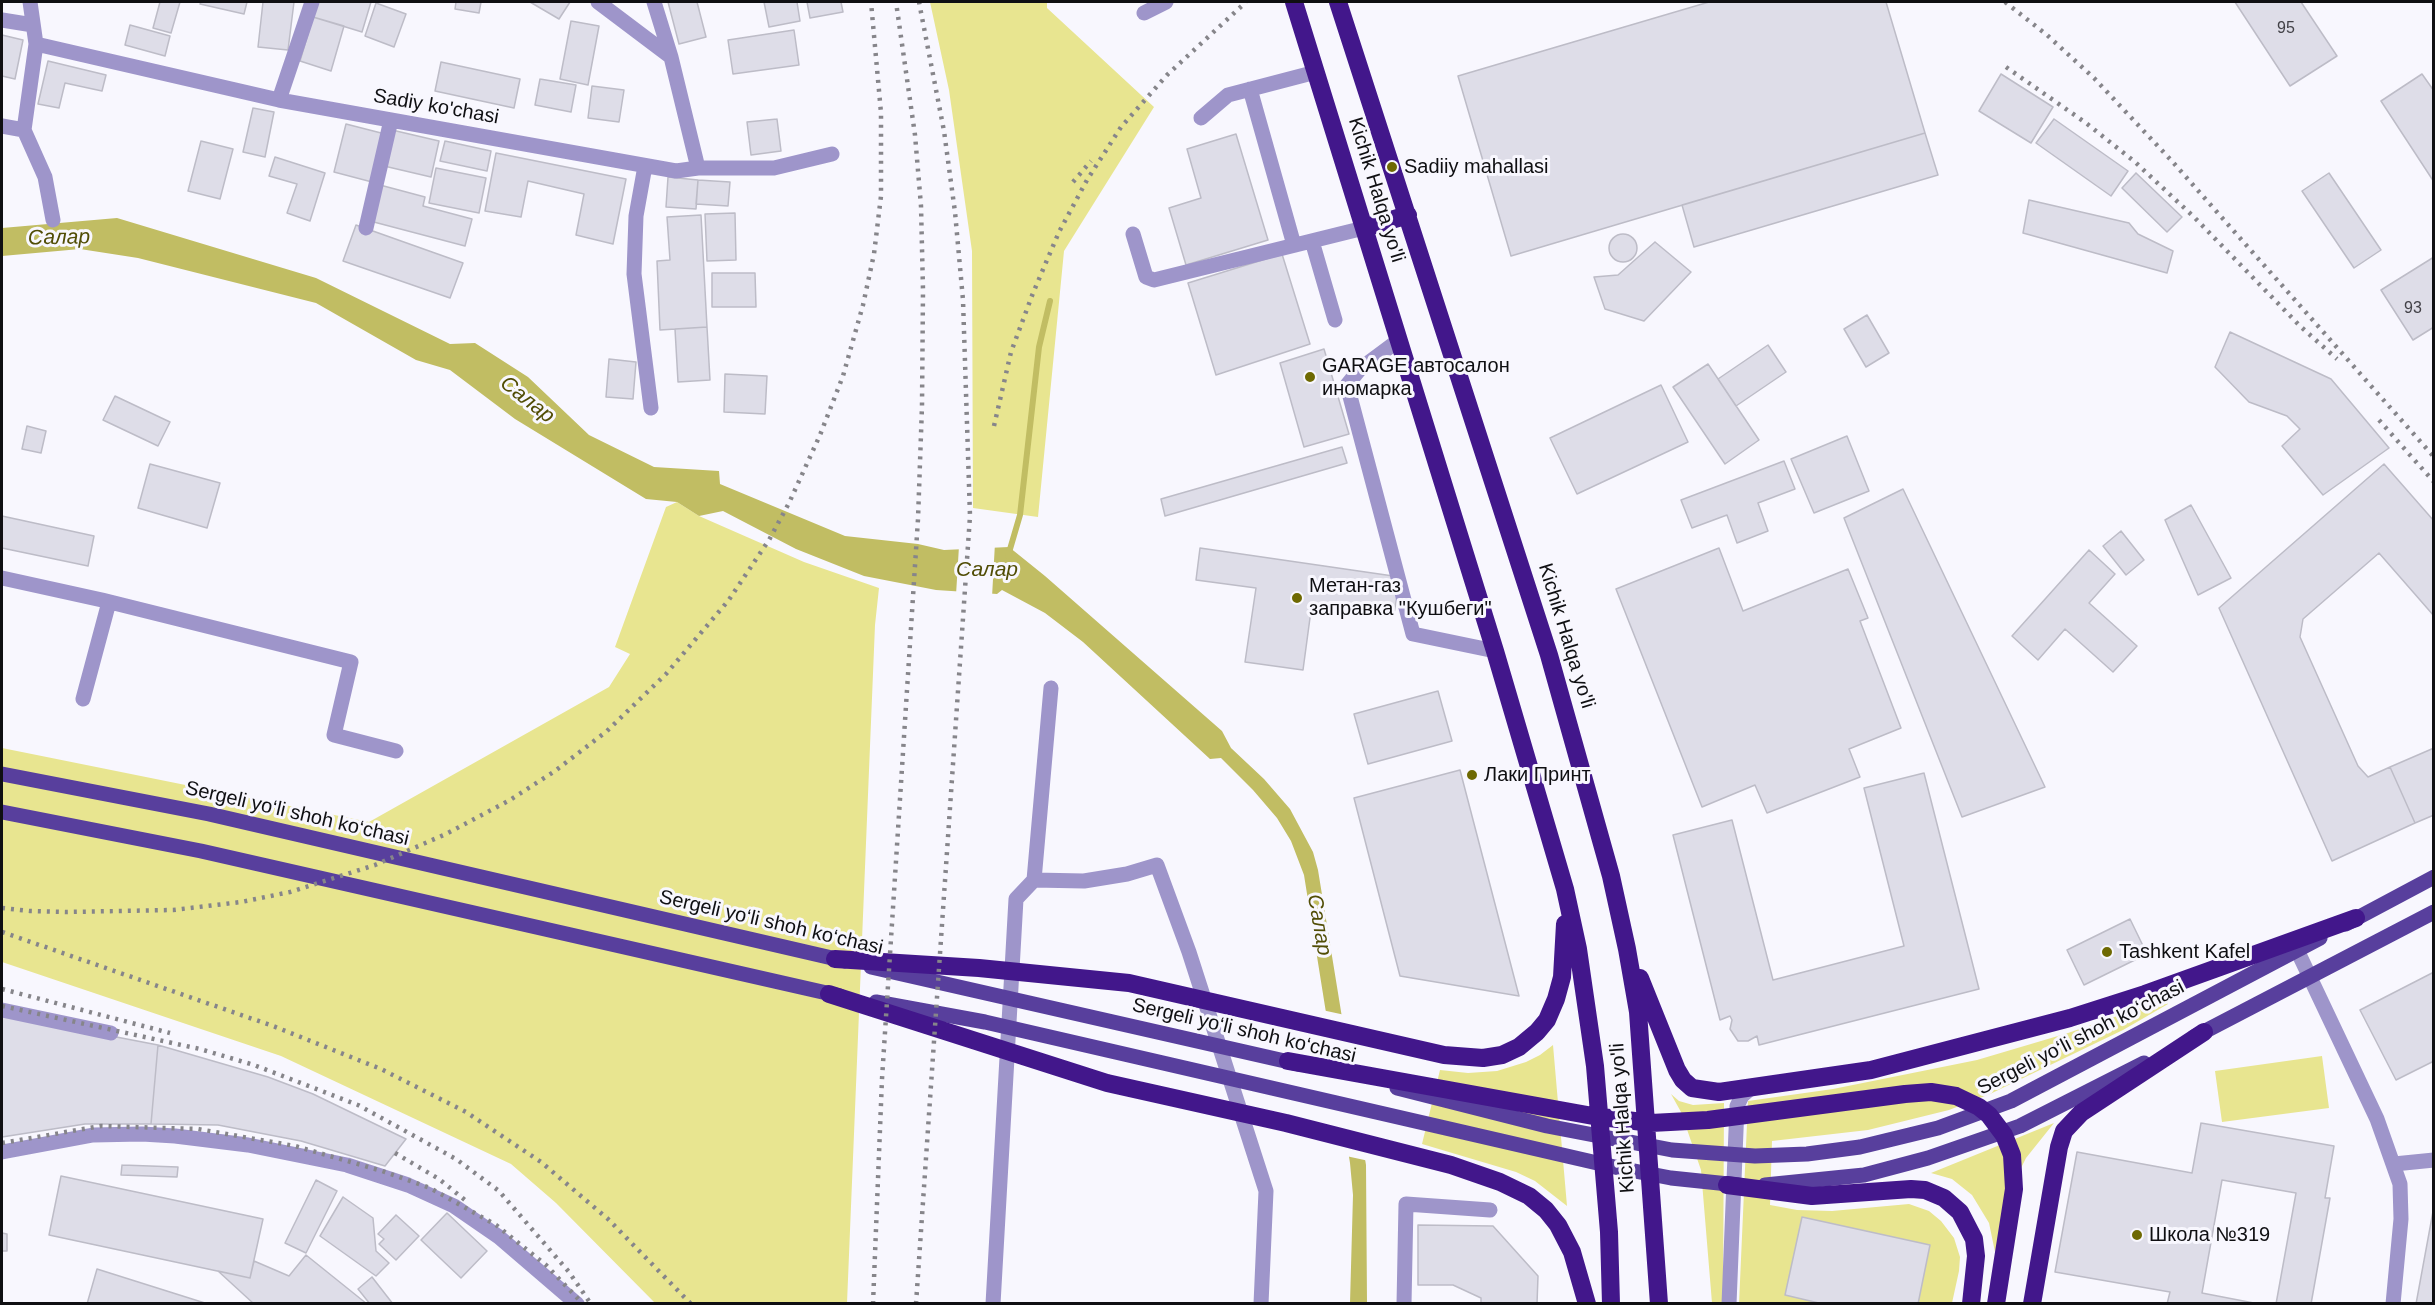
<!DOCTYPE html>
<html>
<head>
<meta charset="utf-8">
<style>
	body { margin:0 }
	#map { position:relative; width:2435px; height:1305px; overflow:hidden; background:#f8f7fe; font-family:Helvetica,sans-serif }
	canvas { display:block }
	.frame { position:absolute; inset:0; border:3px solid #0f0f12; pointer-events:none }
</style>
</head>
<body>
<div id="map">
<canvas width="2435" height="1305"></canvas>
<div class="frame"></div>
</div>
<script>
const context = document.querySelector('canvas').getContext('2d');
context.lineJoin = 'round';
function fillPath(path, color) { context.fillStyle = color; context.fill(path, 'evenodd'); }
const toPath = rows => new Path2D(rows.map(r => 'M' + r).join(''));
function trace(path, color, width, dash) { context.strokeStyle = color; context.lineWidth = width; context.lineCap = dash ? 'butt' : 'round'; context.setLineDash(dash || []); context.stroke(path); }
function write(font, color, halo, rows, align = 'center') {
  context.font = font + ' Helvetica,sans-serif'; context.lineWidth = 6; context.setLineDash([]); context.textBaseline = 'middle'; context.strokeStyle = halo; context.fillStyle = color; for (const [text, x, y, turn = 0] of rows) {
    context.save(); context.translate(x, y); context.rotate((+turn || 0) * Math.PI / 180); context.textAlign = isNaN(turn) ? turn : align; if (halo) context.strokeText(text, 0, 0); context.fillText(text, 0, 0); context.restore();
  }
}
fillPath(toPath([
	[930,2,1047,2,1047,8,1154,107,1064,251,1038,517,973,508,972,251,949,90],
	[677,502,699,516,804,562,879,588,875,625,847,1303,655,1303,556,1203,511,1164,281,1056,2,962,2,748,369,822,609,687,630,654,615,647,666,507],
	[2166,999,2168,1004,2123,1030,1990,1094,1949,1110,1868,1130,1772,1141,1770,1205,1797,1210,1832,1211,1909,1204,1929,1211,1941,1221,1954,1238,1960,1257,1959,1271,1952,1303,1918,1303,1930,1245,1802,1217,1785,1295,1823,1303,1739,1304,1748,1101,1833,1089,1977,1060,2068,1033],
	[1553,1045,1567,1206,1535,1181,1516,1172,1422,1144,1440,1070,1468,1073,1497,1071,1526,1062,1540,1055],
	[2322,1056,2329,1108,2222,1122,2215,1071],
	[1671,1094,1679,1101,1693,1105,1724,1103,1723,1303,1712,1303,1701,1170,1681,1112],
	[2054,1123,2026,1158,2019,1172,1995,1252,1989,1223,1972,1195,1952,1179,1931,1173]
]), '#e8e590');
fillPath(toPath([
	[117,218,316,278,450,344,475,343,528,377,589,435,654,467,719,471,720,484,845,536,918,544,944,550,1009,547,1045,576,1222,731,1231,748,1264,779,1290,809,1313,852,1318,870,1366,1165,1367,1303,1350,1303,1353,1195,1350,1163,1304,875,1291,841,1277,818,1253,790,1221,758,1210,759,1083,642,1045,613,1002,590,997,594,936,590,864,576,796,549,723,511,699,516,677,502,646,499,515,419,450,370,416,360,316,303,138,258,80,249,2,256,2,228]
]), '#c1bd63');
fillPath(toPath([
	[995,543,992,597,956,595,959,546],
	[1322,1010,1345,1015,1369,1161,1346,1156]
]), '#f8f7fe');
trace(toPath([
	[1008,556,1020,515,1039,347,1050,301]
]), '#c1bd63', 6);
const building = toPath([
	[160,2,180,2,171,33,153,28,160,2],
	[201,2,247,2,244,14,200,4,201,2],
	[263,2,294,2,288,50,258,47,263,2],
	[317,2,371,2,362,32,313,17,317,2],
	[456,2,481,2,479,13,455,9,456,2],
	[530,2,570,2,559,19,530,2],
	[668,2,697,2,706,37,679,44,668,2],
	[764,2,797,2,800,21,769,27,764,2],
	[807,2,841,2,843,12,810,18,807,2],
	[1709,2,1886,2,1925,133,1511,256,1458,76,1709,2],
	[2235,2,2301,2,2337,56,2290,86,2235,2],
	[376,3,406,14,394,47,365,36,376,3],
	[313,17,344,26,331,71,300,61,313,17],
	[571,21,599,26,588,85,560,79,571,21],
	[130,25,170,36,165,56,125,45,130,25],
	[794,30,799,65,733,74,728,40,794,30],
	[2,35,23,40,15,79,2,76,2,35],
	[48,61,106,75,102,91,65,83,59,108,38,104,48,61],
	[441,62,520,79,514,108,435,91,441,62],
	[2001,74,2053,107,2031,143,1979,111,2001,74],
	[2422,74,2434,91,2434,182,2381,101,2422,74],
	[540,79,576,85,571,112,535,105,540,79],
	[592,86,624,90,619,122,588,118,592,86],
	[253,108,274,112,265,157,243,152,253,108],
	[777,119,781,151,751,155,747,122,777,119],
	[2054,119,2128,171,2111,196,2036,143,2054,119],
	[346,124,385,134,372,182,334,172,346,124],
	[392,130,439,141,431,177,384,166,392,130],
	[1925,133,1938,175,1694,247,1682,205,1925,133],
	[1236,134,1268,240,1186,265,1169,208,1201,198,1187,149,1236,134],
	[201,141,233,149,220,199,188,191,201,141],
	[445,141,491,151,487,171,440,161,445,141],
	[496,153,626,179,613,244,576,235,584,194,528,181,521,217,485,211,496,153],
	[275,157,325,173,310,221,287,213,297,184,269,176,275,157],
	[436,168,486,178,479,213,429,203,436,168],
	[2136,173,2182,217,2167,232,2122,188,2136,173],
	[2329,173,2381,250,2354,268,2302,191,2329,173],
	[668,177,698,180,696,209,666,207,668,177],
	[698,180,730,182,728,206,696,204,698,180],
	[380,185,425,197,423,206,472,219,465,246,370,221,380,185],
	[2029,200,2129,223,2138,234,2173,251,2167,273,2023,233,2029,200],
	[735,213,736,260,707,261,705,214,735,213],
	[701,215,707,327,660,330,657,261,670,260,667,217,701,215],
	[356,225,463,263,450,298,343,261,356,225],
	'1609 248a14 14 0 1 1 28 0a14 14 0 1 1-28 0Z',
	[1655,242,1691,272,1644,321,1605,309,1594,277,1618,275,1655,242],
	[1282,254,1310,344,1216,375,1188,283,1282,254],
	[2434,257,2434,327,2413,340,2381,290,2434,257],
	[712,273,755,273,756,307,712,307,712,273],
	[1867,315,1889,353,1866,367,1844,329,1867,315],
	[707,327,710,380,678,382,675,329,707,327],
	[2230,332,2331,379,2389,448,2323,495,2282,446,2300,429,2287,416,2249,402,2215,367,2230,332],
	[1768,345,1786,372,1736,406,1718,379,1768,345],
	[1324,349,1349,434,1304,447,1280,363,1324,349],
	[609,359,636,362,633,399,606,397,609,359],
	[1708,364,1759,440,1725,464,1673,387,1708,364],
	[725,374,767,376,765,414,724,412,725,374],
	[1661,385,1688,442,1577,494,1550,438,1661,385],
	[115,396,170,422,158,446,103,420,115,396],
	[27,426,46,431,41,453,22,449,27,426],
	[1847,436,1869,491,1814,513,1791,459,1847,436],
	[1342,447,1347,463,1165,516,1161,499,1342,447],
	[1784,461,1795,489,1758,503,1768,531,1737,543,1727,515,1692,528,1681,500,1784,461],
	[150,464,220,483,207,528,138,508,150,464],
	[2384,464,2434,521,2434,616,2379,553,2303,619,2300,637,2358,766,2368,777,2390,767,2415,823,2332,861,2219,608,2384,464],
	[1903,489,2045,787,1962,817,1844,518,1903,489],
	[2191,505,2231,578,2198,595,2165,520,2191,505],
	[2,516,94,536,88,566,2,548,2,516],
	[2121,531,2144,560,2126,575,2103,546,2121,531],
	[1200,548,1400,577,1394,614,1312,603,1303,670,1245,662,1256,588,1196,580,1200,548],
	[1719,548,1743,611,1848,569,1868,618,1860,621,1901,728,1849,749,1860,777,1767,813,1755,785,1702,807,1616,589,1719,548],
	[2089,550,2115,574,2089,603,2137,646,2113,672,2065,629,2038,660,2012,636,2089,550],
	[1438,691,1452,741,1368,764,1354,714,1438,691],
	[2434,748,2434,815,2415,823,2390,767,2434,748],
	[1460,770,1519,996,1400,976,1354,798,1460,770],
	[1924,773,1979,989,1759,1045,1757,1036,1748,1041,1738,1041,1730,1029,1732,1020,1730,1016,1720,1020,1673,835,1732,820,1773,980,1904,946,1864,788,1924,773],
	[2130,919,2147,954,2084,985,2067,950,2130,919],
	[2434,972,2434,1061,2396,1080,2360,1010,2434,972],
	[2,1015,158,1045,151,1124,85,1124,2,1137,2,1015],
	[158,1045,268,1077,313,1094,406,1139,385,1166,301,1141,218,1125,151,1124,158,1045],
	[2201,1123,2334,1146,2325,1198,2330,1198,2311,1304,2276,1304,2296,1193,2222,1180,2202,1293,2259,1304,2167,1304,2170,1292,2055,1272,2077,1152,2192,1173,2201,1123],
	[122,1165,178,1167,177,1177,121,1175,122,1165],
	[61,1176,263,1219,250,1278,49,1235,61,1176],
	[316,1180,337,1191,306,1253,285,1243,316,1180],
	[343,1197,373,1218,376,1251,389,1263,376,1276,320,1236,343,1197],
	[2434,1206,2434,1304,2416,1304,2434,1206],
	[447,1213,487,1251,461,1278,421,1240,447,1213],
	[396,1215,419,1236,396,1260,379,1244,384,1239,378,1234,396,1215],
	[1802,1217,1930,1245,1918,1304,1823,1304,1785,1295,1802,1217],
	[1418,1225,1493,1226,1538,1276,1537,1304,1481,1304,1481,1298,1453,1285,1418,1285,1418,1225],
	[2,1233,7,1234,7,1251,2,1251,2,1233],
	[306,1255,367,1304,254,1304,218,1271,250,1278,254,1261,289,1276,306,1255],
	[97,1269,208,1304,87,1304,97,1269],
	[372,1277,393,1304,370,1304,358,1289,372,1277]
]);
fillPath(building, '#dedde8');
trace(building, '#bdbcc7', 1.5);
trace(toPath([
	[30,2,36,44,24,130,45,177,53,220],
	[598,2,671,57,698,168],
	[654,2,671,57],
	[1144,13,1166,2],
	[2,20,33,25],
	[36,44,279,100,676,171,698,168,774,168,832,154],
	[1250,89,1294,245],
	[279,100,312,2],
	[1201,118,1228,95,1316,72],
	[2,126,24,130],
	[645,166,636,216,634,274,651,408],
	[366,228,391,120],
	[1133,234,1146,277,1154,280,1364,228],
	[1312,241,1335,320],
	[1399,340,1360,369,1347,385,1413,634,1495,651],
	[2,578,102,600,351,662,334,735,396,751],
	[83,699,109,602],
	[1034,880,1084,881,1127,874,1157,865,1189,952,1266,1191,1261,1304],
	[2297,950,2377,1119,2400,1184,2401,1219,2393,1304],
	[2,1010,111,1033],
	[2,1152,93,1135,142,1134,175,1136,248,1145,347,1165,408,1185,454,1206,499,1237,577,1304],
	[2394,1164,2434,1160],
	[993,1304,1016,899,1034,880,1051,688],
	[1404,1304,1406,1204,1490,1210],
	[1729,1304,1737,1106,1742,1096,1751,1088]
]), '#9e95ca', 15);
trace(toPath([
	[2,774,209,814,845,961],
	[2,812,201,851,840,996],
	[2346,924,2434,877],
	[871,967,1298,1064],
	[876,1002,985,1022,1619,1168,1671,1178,1738,1185],
	[2194,1037,2434,912],
	[1397,1088,1547,1126,1672,1150,1755,1156,1807,1154,1860,1147,1938,1128,2011,1101,2320,938],
	[1765,1185,1864,1175,1928,1158,2020,1126,2144,1063]
]), '#583f9d', 15);
trace(toPath([
	[1294,2,1495,651,1565,889,1578,949,1595,1066,1609,1232,1611,1304],
	[1338,2,1549,655,1611,876,1627,949,1638,1012,1659,1304],
	[1364,228,1408,215],
	[835,959,979,968,1129,983,1444,1055,1483,1058,1502,1055,1519,1047,1537,1032,1547,1020,1556,999,1562,977,1565,924],
	[1640,978,1677,1070,1683,1080,1692,1088,1719,1092,1871,1070,2070,1018,2145,994,2356,918],
	[829,994,1107,1083,1286,1123,1451,1165,1500,1182,1529,1196,1546,1210,1558,1225,1572,1252,1587,1304],
	[1288,1061,1593,1116,1651,1123,1708,1120,1905,1094,1931,1092,1956,1096,1979,1107,1989,1115,2004,1135,2012,1155,2014,1189,1996,1304],
	[1727,1185,1812,1196,1911,1189,1925,1190,1944,1198,1960,1212,1974,1239,1976,1256,1971,1304],
	[2032,1304,2059,1147,2064,1131,2081,1113,2204,1032]
]), '#42178b', 18);
trace(toPath([
	[2005,2,2047,35,2094,78,2170,159,2434,457],
	[2006,67,2086,123,2135,162,2194,217,2300,326,2337,359],
	[1073,182,1091,161],
	[2379,420,2434,482],
	[994,426,1011,352,1033,293,1059,232,1087,180,1121,127,1167,75,1246,2],
	[2,908,30,911,66,912,173,910,241,902,290,892,375,865,446,834,510,800,555,771,607,731,666,674,728,601,769,540,789,503,820,435,843,376,863,305,874,254,881,196,881,113,871,2],
	[2,932,273,1026,381,1069,466,1112,541,1162,608,1219,691,1304],
	[2,989,170,1033],
	[2,1006,200,1049,254,1065,358,1105,456,1159,499,1191,569,1272,591,1304],
	[2,1143,101,1126,198,1129,295,1146,382,1171,430,1188,496,1225,546,1265,583,1304],
	[395,1153,439,1179,465,1200],
	[873,1304,882,1079,918,519,922,406,923,290,921,206,915,135,896,2],
	[916,1304,970,516,963,300,955,212,944,131,919,2]
]), '#86858a', 4.5, [3, 6]);
for (const [x, y, r, color] of [
	[1392,167,6,"#6e6902"],
	[1310,377,6,"#6e6902"],
	[1297,598,6,"#6e6902"],
	[1472,775,6,"#6e6902"],
	[2107,952,6,"#6e6902"],
	[2137,1235,6,"#6e6902"]
]) { const dot = new Path2D(); dot.arc(x, y, r, 0, 2 * Math.PI); context.fillStyle = color; context.fill(dot); trace(dot, '#f8f7fe', 2); }
write('16px', '#434248', null, [
	["95",2286,29],
	["93",2413,309]
]);
write('20px', '#0f0f12', '#f8f7fe', [
	["Sadiy ko'chasi",436,107,10],
	["Kichik Halqa yo'li",1376,190,73],
	["Kichik Halqa yo'li",1566,636,73],
	["Sergeli yo‘li shoh ko‘chasi",297,814,13],
	["Sergeli yo‘li shoh ko‘chasi",771,923,13],
	["Sergeli yo‘li shoh ko‘chasi",1244,1031,13],
	["Sergeli yo‘li shoh ko‘chasi",2081,1038,-27],
	["Kichik Halqa yo'li",1623,1118,-94]
]);
write('20px', '#0f0f12', '#f8f7fe', [
	["Sadiiy mahallasi",1404,167],
	["GARAGE автосалон",1322,366],
	["иномарка",1322,389],
	["Метан-газ",1309,586],
	["заправка \"Кушбеги\"",1309,609],
	["Лаки Принт",1484,775],
	["Tashkent Kafel",2119,952],
	["Школа №319",2149,1235]
], 'left');
write('italic 21px', '#514d05', '#f8f7fe', [
	["Салар",59,238,-1],
	["Салар",527,400,38],
	["Салар",987,570],
	["Салар",1319,925,80]
]);
</script>
</body>
</html>
